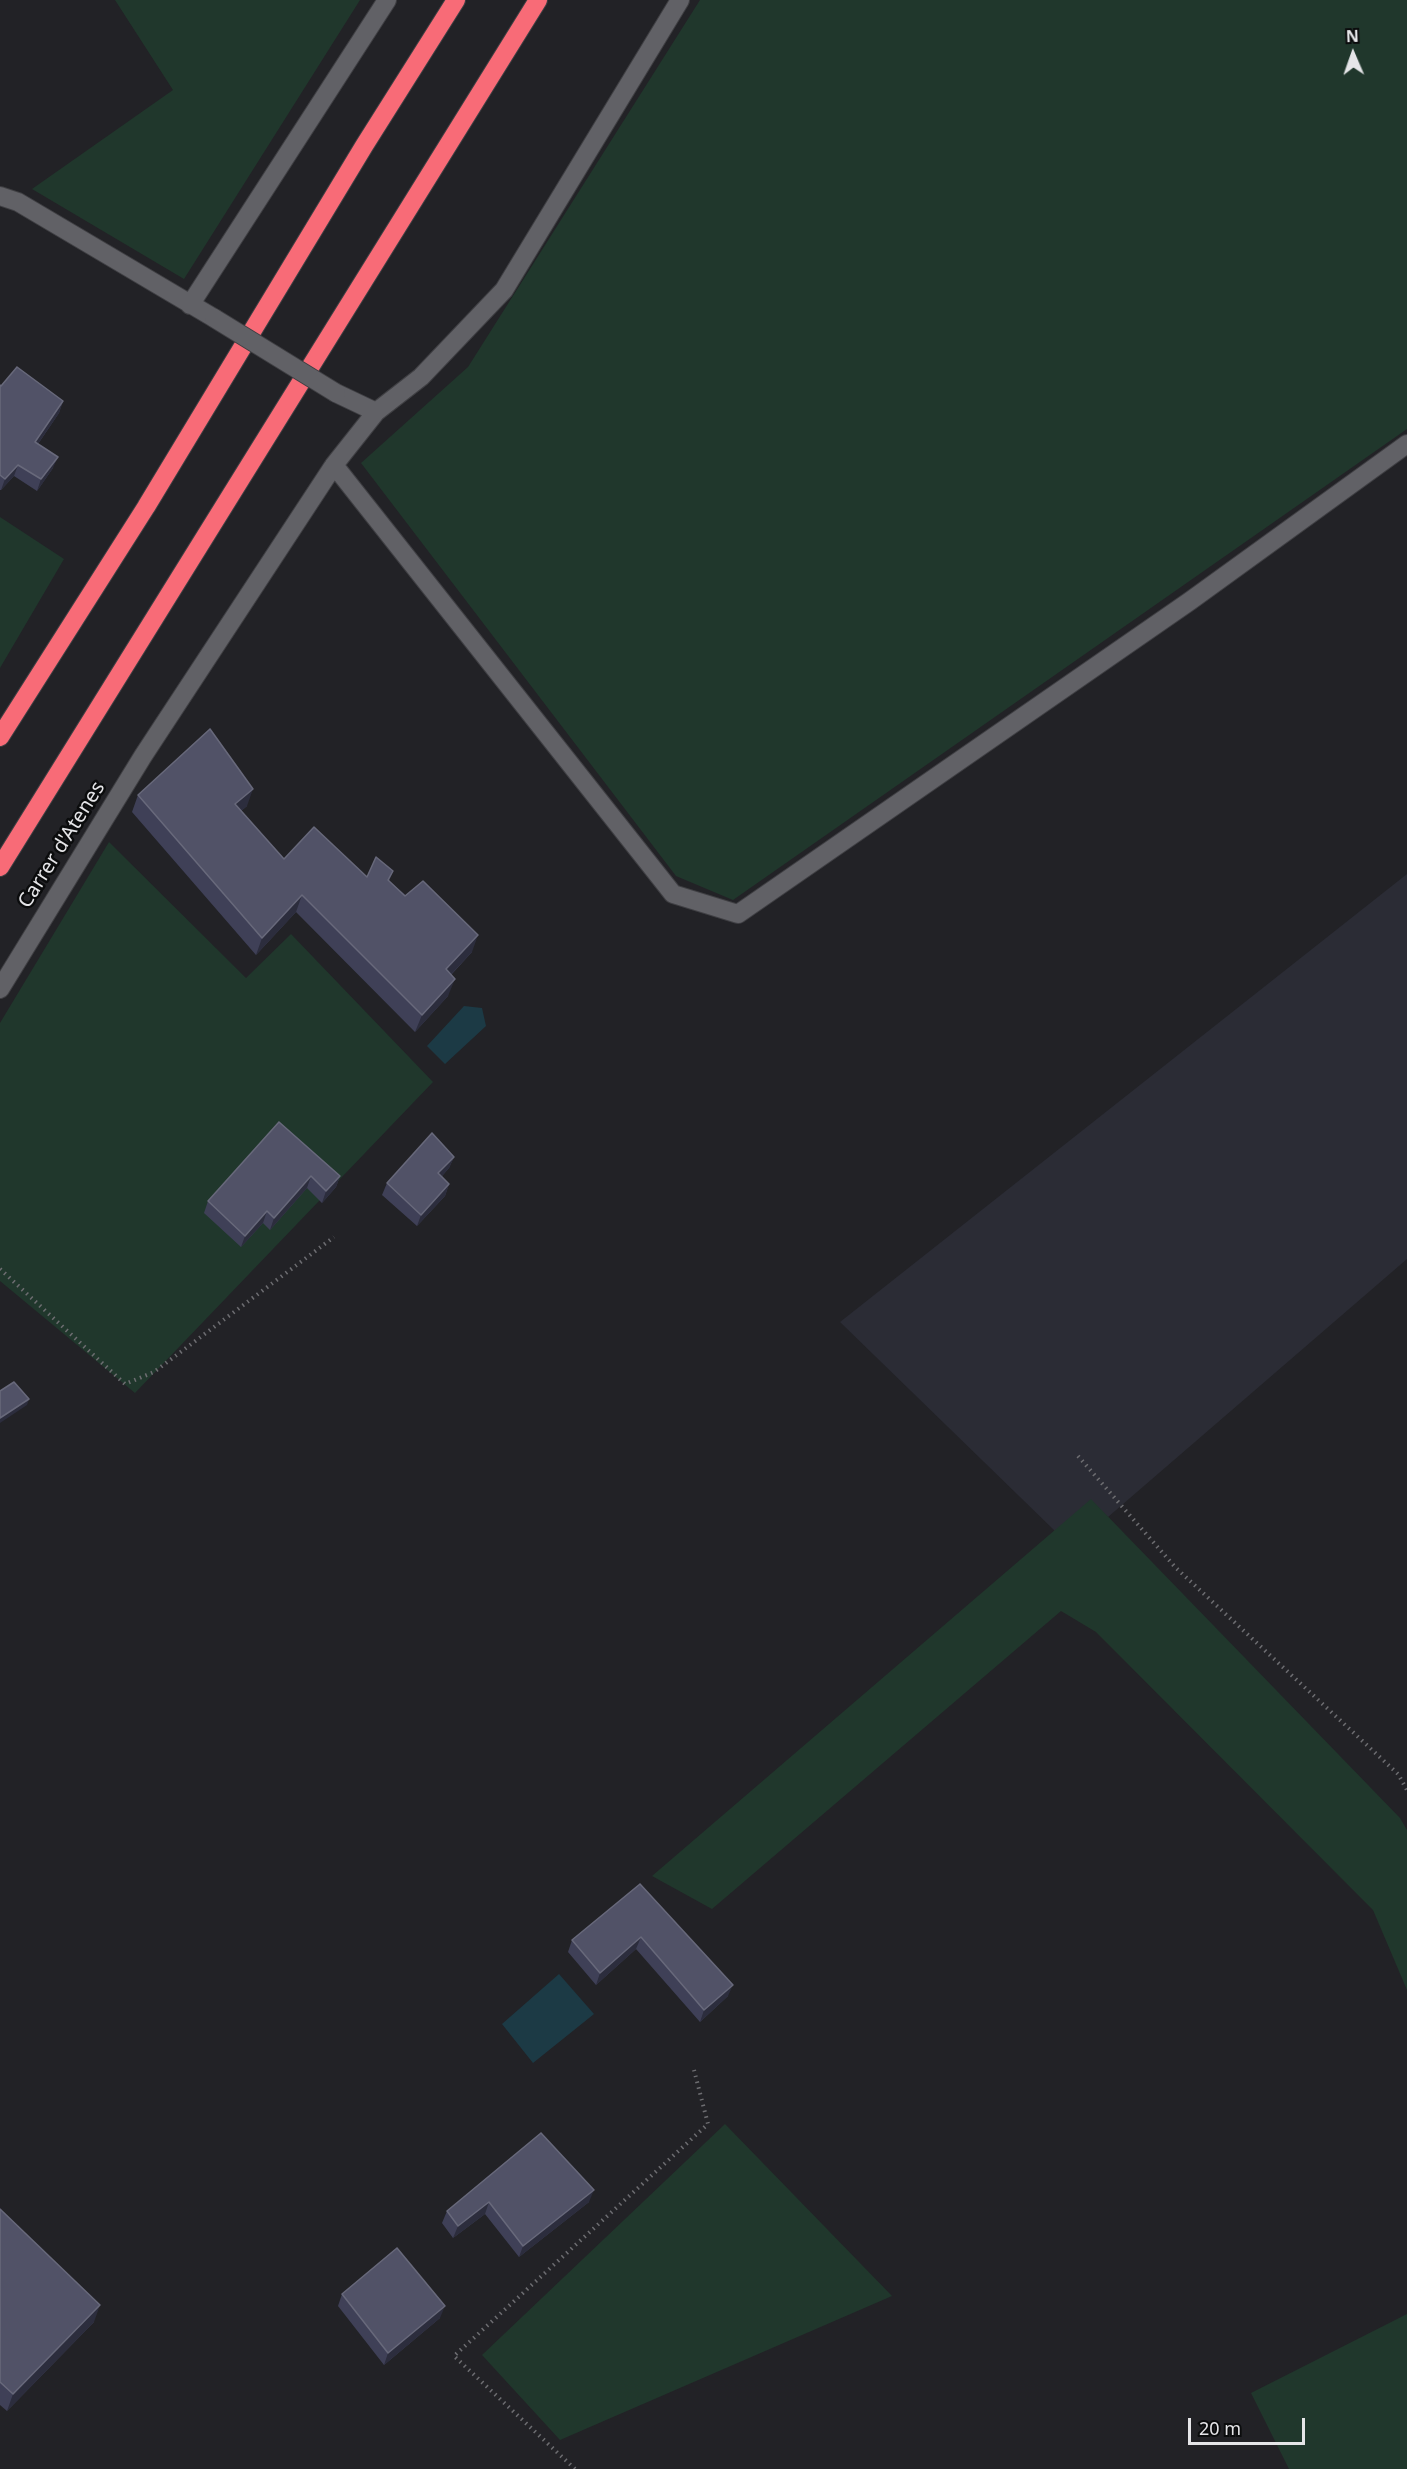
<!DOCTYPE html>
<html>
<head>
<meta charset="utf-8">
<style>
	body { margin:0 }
	#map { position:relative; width:1407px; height:2469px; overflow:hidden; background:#222226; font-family:"Noto Sans",sans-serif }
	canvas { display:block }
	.north { position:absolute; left:1323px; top:24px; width:60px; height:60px; -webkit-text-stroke:4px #0b0c0d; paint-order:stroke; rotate:358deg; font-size:16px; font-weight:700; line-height:24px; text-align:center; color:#e5e5e8 }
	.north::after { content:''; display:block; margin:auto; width:21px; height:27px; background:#e5e5e8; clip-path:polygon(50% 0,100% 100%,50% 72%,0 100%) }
	.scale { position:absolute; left:1188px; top:2418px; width:117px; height:27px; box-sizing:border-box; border:3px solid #e5e5e8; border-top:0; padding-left:8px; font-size:18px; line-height:21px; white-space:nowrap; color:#e5e5e8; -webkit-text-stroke:4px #0b0c0d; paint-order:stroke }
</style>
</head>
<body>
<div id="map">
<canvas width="1407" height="2469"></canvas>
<div class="north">N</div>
<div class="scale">20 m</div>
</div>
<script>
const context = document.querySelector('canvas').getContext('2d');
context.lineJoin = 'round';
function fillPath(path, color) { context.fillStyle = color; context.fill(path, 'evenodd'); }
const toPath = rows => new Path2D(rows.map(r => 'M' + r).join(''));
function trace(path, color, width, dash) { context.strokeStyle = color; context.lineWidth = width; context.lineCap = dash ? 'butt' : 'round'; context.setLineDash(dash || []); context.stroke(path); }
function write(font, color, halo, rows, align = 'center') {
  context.font = font + ' "Noto Sans",sans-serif'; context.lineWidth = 5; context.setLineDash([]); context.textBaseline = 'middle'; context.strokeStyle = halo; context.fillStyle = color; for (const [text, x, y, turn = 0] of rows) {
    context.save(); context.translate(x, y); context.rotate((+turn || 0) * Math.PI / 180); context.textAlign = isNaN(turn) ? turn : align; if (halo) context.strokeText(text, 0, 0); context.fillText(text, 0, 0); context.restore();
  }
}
fillPath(toPath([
	[1407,874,1407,1259,1108,1517,1091,1500,1055,1531,840,1322]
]), '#2b2c35');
fillPath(toPath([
	[115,0,360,0,184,279,32,189,173,90],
	[700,0,1407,0,1407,429,733,900,676,876,361,463,468,367],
	[0,517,64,559,0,668],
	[109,842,246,978,291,934,433,1082,135,1393,0,1281,0,1023],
	[1091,1499,1400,1818,1407,1830,1407,1990,1373,1910,1096,1632,1061,1611,712,1909,652,1876],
	[725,2124,892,2296,560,2440,482,2355],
	[1407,2314,1407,2469,1289,2469,1251,2393]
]), '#20372c');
fillPath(toPath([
	[464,1006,482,1008,486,1026,445,1064,427,1046],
	[559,1974,594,2014,533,2063,502,2024]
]), '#1c3a45');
const minor = toPath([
	[0,196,18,202,214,318],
	[190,305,387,0],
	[336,393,376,412],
	[334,465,673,894,738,914,1190,601,1407,444],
	[0,989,143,756,334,465,376,412,421,377,504,290,680,0]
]);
const highway = toPath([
	[0,737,146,507,364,146,456,0],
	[0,867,538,0]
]);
trace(minor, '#3f3f43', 20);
trace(highway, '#3f3f43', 20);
trace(toPath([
	[0,1269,125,1384,154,1372,334,1237],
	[1078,1456,1175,1567,1398,1774,1407,1790],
	[575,2469,454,2356,708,2124,694,2070]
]), '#6d6d71', 4, [1.5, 4.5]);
trace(minor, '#616166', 18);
trace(highway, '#f86b77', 18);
const minorBridge = toPath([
	[214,318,336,393]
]);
trace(minorBridge, '#3f3f43', 20, []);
trace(minorBridge, '#616166', 18);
fillPath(toPath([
	[0,385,63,401,59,413,38,444,53,468,37,491,14,476,1,490,0,490],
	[138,795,247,806,241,811,284,859,367,877,393,871,389,881,472,952,451,975,448,996,415,1032,296,912,256,955,132,812],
	[279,1122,340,1176,336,1187,322,1203,307,1188,270,1230,263,1223,241,1247,204,1213,208,1201],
	[454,1157,449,1168,442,1176,449,1184,445,1196,417,1226,382,1195,387,1183],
	[640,1884,728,1996,700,2022,636,1949,596,1985,568,1952,572,1940],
	[541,2133,589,2202,519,2257,485,2214,453,2238,442,2223,447,2211],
	[0,2209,94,2322,7,2411,0,2405],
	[342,2294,440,2318,384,2365,338,2306]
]), '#3f4057');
fillPath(toPath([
	[63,401,59,413,31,454,35,442],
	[58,457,53,468,37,491,41,479],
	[18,465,14,476,1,490,5,479],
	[253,789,247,806,229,821,235,804],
	[302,895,296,912,256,955,262,938],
	[478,935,472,952,440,986,446,969],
	[455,979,448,996,415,1032,422,1015],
	[454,1157,449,1168,434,1185,438,1173],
	[311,1176,307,1188,270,1230,274,1218],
	[340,1176,336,1187,322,1203,326,1191],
	[449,1184,445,1196,417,1226,421,1215],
	[267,1211,263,1223,241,1247,245,1236],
	[29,1399,27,1405,0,1423,0,1418],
	[641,1937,636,1949,596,1985,600,1973],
	[733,1985,728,1996,700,2022,704,2010],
	[594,2190,589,2202,519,2257,523,2246],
	[489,2202,485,2214,453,2238,458,2226],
	[100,2305,94,2322,7,2411,13,2394],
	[445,2306,440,2318,384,2365,388,2353]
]), '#2c2d3d');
const building = toPath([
	[17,367,63,401,35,442,58,457,41,479,18,465,5,479,0,475,0,385,1,386,17,367],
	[210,729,253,789,235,804,284,859,314,827,367,877,376,857,393,871,388,880,405,896,423,881,478,935,446,969,455,979,422,1015,302,895,262,938,138,795,210,729],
	[279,1122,340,1176,326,1191,311,1176,274,1218,267,1211,245,1236,208,1201,279,1122],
	[432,1133,454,1157,438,1173,449,1184,421,1215,387,1183,432,1133],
	[14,1382,29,1399,0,1418,0,1391,14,1382],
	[640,1884,733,1985,704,2010,641,1937,600,1973,572,1940,640,1884],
	[541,2133,594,2190,523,2246,489,2202,458,2226,447,2211,541,2133],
	[0,2209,100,2305,13,2394,0,2382,0,2209],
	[397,2248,445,2306,388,2353,342,2294,397,2248]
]);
fillPath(building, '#515267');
trace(building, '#68697b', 1.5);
write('20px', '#e5e5e8', '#0b0c0d', [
	["Carrer d'Atenes",62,845,-58]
]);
</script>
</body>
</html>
